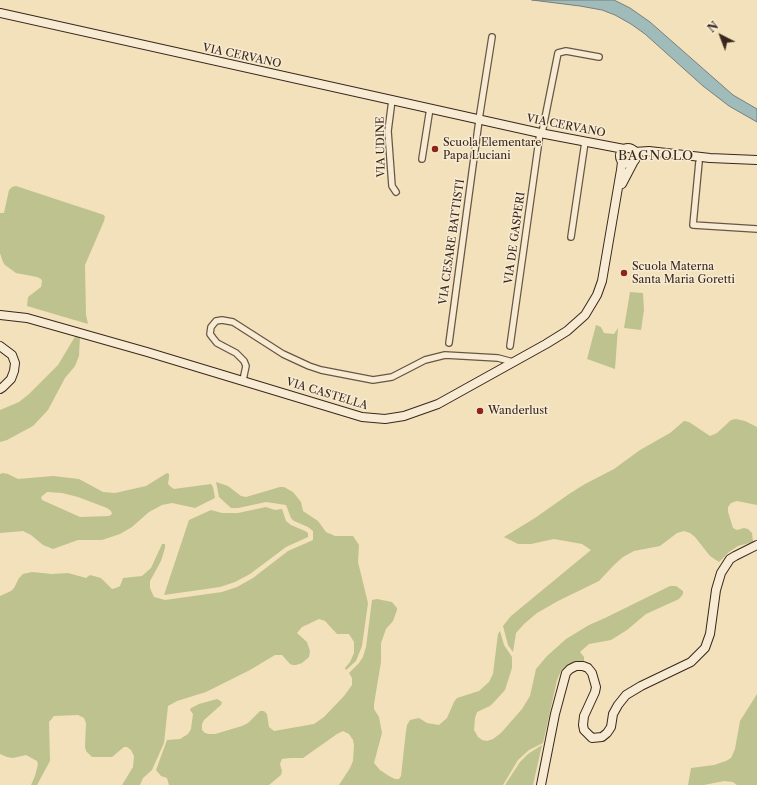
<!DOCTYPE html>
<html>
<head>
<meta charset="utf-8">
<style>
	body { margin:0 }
	#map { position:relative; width:757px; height:785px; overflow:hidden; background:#f2e1bb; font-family:"Libre Caslon Text",serif }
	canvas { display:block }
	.north { position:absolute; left:701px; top:16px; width:40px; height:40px; -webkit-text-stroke:3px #f7ecd3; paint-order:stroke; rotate:318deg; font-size:11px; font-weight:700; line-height:16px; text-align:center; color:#3a261d }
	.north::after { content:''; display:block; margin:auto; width:14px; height:18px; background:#3a261d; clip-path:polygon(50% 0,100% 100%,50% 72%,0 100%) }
</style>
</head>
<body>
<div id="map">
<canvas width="757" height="785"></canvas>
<div class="north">N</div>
</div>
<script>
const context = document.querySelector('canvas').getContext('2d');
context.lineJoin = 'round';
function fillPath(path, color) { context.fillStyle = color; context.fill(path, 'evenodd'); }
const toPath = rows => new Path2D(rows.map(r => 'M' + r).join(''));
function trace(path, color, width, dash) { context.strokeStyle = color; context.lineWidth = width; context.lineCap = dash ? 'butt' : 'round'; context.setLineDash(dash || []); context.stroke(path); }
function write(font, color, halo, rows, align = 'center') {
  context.font = font + ' "Libre Caslon Text",serif'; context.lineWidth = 3; context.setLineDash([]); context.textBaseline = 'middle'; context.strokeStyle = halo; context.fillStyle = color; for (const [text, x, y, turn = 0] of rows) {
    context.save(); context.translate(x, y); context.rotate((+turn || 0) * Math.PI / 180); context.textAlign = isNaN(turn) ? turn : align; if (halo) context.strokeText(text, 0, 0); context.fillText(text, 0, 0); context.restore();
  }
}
fillPath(toPath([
	[16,186,104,215,105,217,104,221,85,265,86,315,88,324,27,306,28,297,41,287,42,281,41,279,37,277,16,273,5,265,3,262,0,253,0,213,4,213,9,190,12,187],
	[630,292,643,293,644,310,641,330,624,328],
	[596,325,601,327,604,333,614,334,618,328,615,369,587,359],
	[76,335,80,336,79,356,75,366,65,378,48,410,33,426,7,440,0,442,0,410,19,402,29,394,58,365],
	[736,419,745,421,757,427,757,505,737,501,731,503,728,507,728,512,733,528,737,530,744,528,748,529,752,533,753,542,738,546,729,552,719,562,710,556,695,537,690,533,684,531,677,533,660,546,634,551,623,557,614,565,599,581,558,601,537,613,524,624,516,633,513,652,508,645,503,626,511,616,591,550,582,544,554,539,531,544,518,544,504,537,535,518,569,494,585,484,614,469,640,450,670,433,684,421,689,422,710,436,717,433,731,420],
	[3,473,8,474,18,479,53,476,79,479,103,492,115,493,146,486,167,473,169,474,169,477,168,484,171,487,174,489,211,484,213,487,215,498,195,508,172,503,162,505,149,512,132,527,120,534,102,540,78,540,53,549,43,545,31,535,23,531,0,533,0,474],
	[47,492,62,493,78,497,107,508,111,511,112,514,109,516,80,517,42,500,41,497],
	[216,482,228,486,241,496,246,497,280,487,284,487,293,492,301,502,303,511,318,521,326,532,335,536,353,536,359,545,358,562,368,603,362,646,356,661,346,670,345,668,350,662,354,653,354,642,349,634,337,634,325,621,319,619,302,627,297,633,307,642,310,651,309,657,302,663,296,665,293,665,290,664,282,655,275,655,250,670,206,692,177,701,168,706,164,743,152,770,143,778,140,785,122,785,133,767,134,756,131,750,127,747,124,747,112,757,92,757,86,751,85,747,86,723,84,718,78,715,54,716,49,722,50,761,37,785,31,785,35,776,38,764,37,761,26,755,13,758,7,757,0,754,0,596,11,591,14,588,19,578,23,574,32,572,52,574,68,573,86,578,90,575,101,578,112,589,116,588,120,586,123,578,142,576,151,568,162,544,165,544,165,548,161,561,150,581,150,588,154,597,165,600,222,592,237,587,253,578,288,551,313,540,313,531,308,527,294,521,291,518,286,505,266,502,238,508,231,508,219,497],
	[266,507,275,510,282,509,286,521,291,525,305,531,308,533,308,537,286,547,250,574,235,582,220,587,164,595,189,520,211,510,222,513,238,513],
	[670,586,676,586,683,591,683,594,679,599,646,614,627,630,611,640,589,644,580,652,584,657,584,665,572,664,566,666,562,669,557,680,543,743,529,750,518,760,503,785,339,785,350,768,353,761,354,745,353,740,349,734,343,731,337,734,303,758,290,758,282,759,280,764,282,771,281,775,269,785,169,785,167,778,161,776,156,770,167,740,180,739,188,734,191,729,193,714,190,710,191,708,199,704,217,699,222,702,221,705,204,720,202,724,202,730,205,733,209,734,215,734,242,726,248,723,260,711,264,711,267,714,269,727,274,731,314,724,324,717,344,696,352,685,352,678,349,673,359,663,363,657,366,647,372,600,377,599,392,602,397,608,397,610,393,621,386,629,381,643,381,662,374,704,374,709,379,717,382,733,374,763,380,770,389,776,395,779,399,779,401,776,406,731,407,725,410,720,419,718,427,723,439,725,447,718,454,702,457,698,479,691,489,682,493,674,498,634,500,631,504,645,512,657,512,668,505,690,496,700,490,706,477,712,475,718,474,730,478,737,482,740,487,741,493,739,501,733,522,709,530,696,536,669,547,656,566,639,589,625,605,618],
	[757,694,757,785,737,785,733,782,724,781,704,785,688,785,691,768,714,765,726,761,731,758,735,749,740,721],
	[542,745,533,785,505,785,520,762,528,754]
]), '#bec28e');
const water = toPath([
	[532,0,614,0,630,8,650,22,733,95,757,109,757,122,729,106,703,86,645,34,631,24,615,15,602,10,580,6,532,0]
]);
fillPath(water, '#9fbbba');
trace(water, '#777f7b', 1);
const street = toPath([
	[392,100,388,131,392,186,396,192],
	[542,133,558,53,566,51,599,57],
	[422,159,430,108],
	[699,162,693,225,757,229],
	[571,237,585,142],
	[449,343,480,113,492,37],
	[510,346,540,133],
	[243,380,246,366,244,361,236,353,217,343,213,338,210,334,211,327,216,321,222,320,233,322,283,354,309,366,321,370,373,380,392,377,425,360,445,355,498,358,513,362]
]);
const secondary = toPath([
	[0,13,540,133,624,149],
	'620 156a8 8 0 1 1 16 0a8 8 0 1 1-16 0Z',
	[634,152,649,151,710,158,757,160],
	[622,184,633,163],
	[0,315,27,318,147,352,362,417,385,419,404,416,438,404,546,344,567,331,585,315,597,295,602,281,621,170,622,162],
	[0,346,12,355,15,363,14,371,11,379,3,387,0,389],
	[541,785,555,714,566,673,570,669,576,666,583,666,588,668,592,673,596,687,595,692,584,716,583,725,584,730,592,738,602,737,607,733,611,727,613,714,618,705,626,695,641,686,691,662,705,648,710,634,716,590,721,573,730,559,735,556,757,545]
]);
trace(street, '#685544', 8);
trace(secondary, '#3a261d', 10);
trace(street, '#f7ecd3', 5.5);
trace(secondary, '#f7ecd3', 8);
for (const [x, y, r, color] of [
	[435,149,4,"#8f2418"],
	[624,273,4,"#8f2418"],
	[480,411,4,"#8f2418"]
]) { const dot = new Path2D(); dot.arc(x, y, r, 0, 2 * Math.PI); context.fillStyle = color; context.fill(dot); trace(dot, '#f7ecd3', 1.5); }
write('11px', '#3a261d', '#f7ecd3', [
	["VIA CERVANO",242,56,12],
	["VIA CERVANO",566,126,11],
	["VIA UDINE",381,147,-91],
	["VIA DE GASPERI",515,238,-82],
	["VIA CESARE BATTISTI",452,242,-82],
	["VIA CASTELLA",327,394,17]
]);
write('11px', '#3a261d', '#f7ecd3', [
	["Scuola Elementare",443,143],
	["Papa Luciani",443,156],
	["Scuola Materna",632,267],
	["Santa Maria Goretti",632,280],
	["Wanderlust",488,411]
], 'left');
context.letterSpacing = '1px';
write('13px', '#3a261d', '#f7ecd3', [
	["BAGNOLO",656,156]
]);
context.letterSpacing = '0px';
</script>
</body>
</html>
